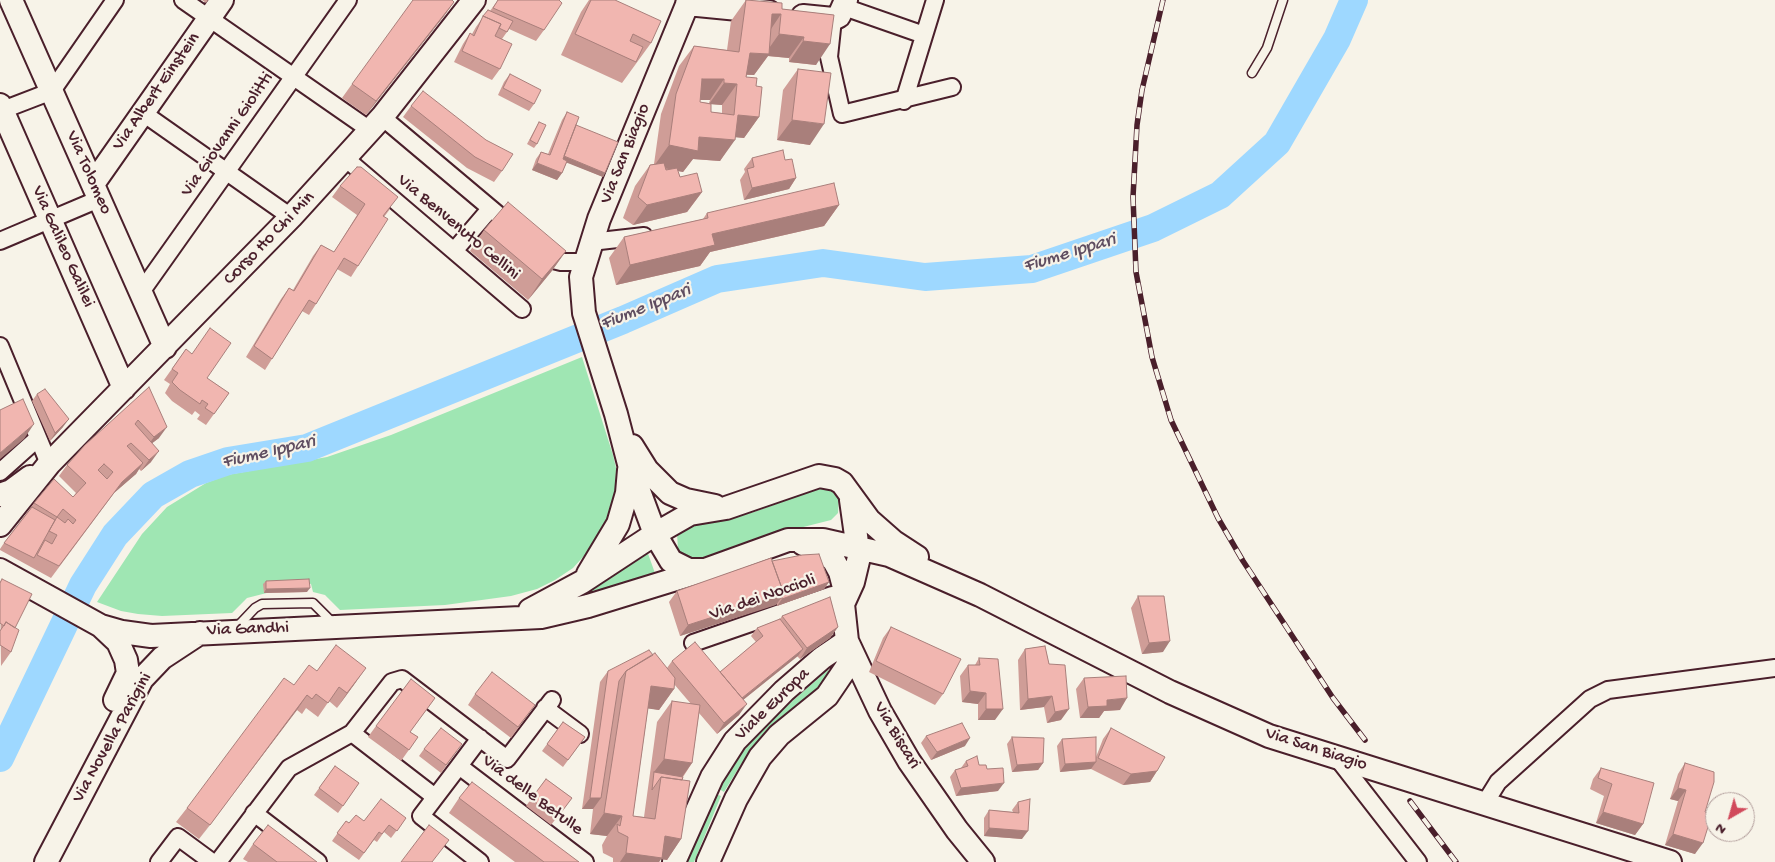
<!DOCTYPE html>
<html>
<head>
<meta charset="utf-8">
<style>
	body { margin:0 }
	#map { position:relative; width:1775px; height:862px; overflow:hidden; background:#f7f3e8; font-family:"Gochi Hand",sans-serif }
	canvas { display:block }
	.north { position:absolute; left:1705px; top:792px; width:50px; height:50px; box-sizing:border-box; background:#f7f3e8; border:1px solid #b29e9c; border-radius:50%; rotate:218deg; font-size:14px; font-weight:700; line-height:20px; text-align:center; color:#4a1f2b }
	.north::after { content:''; display:block; margin:auto; width:18px; height:22px; background:#d1495b; clip-path:polygon(50% 0,100% 100%,50% 72%,0 100%) }
</style>
</head>
<body>
<div id="map">
<canvas width="1775" height="862"></canvas>
<div class="north">N</div>
</div>
<script>
const context = document.querySelector('canvas').getContext('2d');
context.lineJoin = 'round';
function fillPath(path, color) { context.fillStyle = color; context.fill(path, 'evenodd'); }
const toPath = rows => new Path2D(rows.map(r => 'M' + r).join(''));
function trace(path, color, width, dash) { context.strokeStyle = color; context.lineWidth = width; context.lineCap = dash ? 'butt' : 'round'; context.setLineDash(dash || []); context.stroke(path); }
function write(font, color, halo, rows, align = 'center') {
  context.font = font + ' "Gochi Hand",sans-serif'; context.lineWidth = 4.5; context.setLineDash([]); context.textBaseline = 'middle'; context.strokeStyle = halo; context.fillStyle = color; for (const [text, x, y, turn = 0] of rows) {
    context.save(); context.translate(x, y); context.rotate((+turn || 0) * Math.PI / 180); context.textAlign = isNaN(turn) ? turn : align; if (halo) context.strokeText(text, 0, 0); context.fillText(text, 0, 0); context.restore();
  }
}
fillPath(toPath([
	[582,357,613,455,616,468,615,495,603,530,593,546,573,568,555,580,537,589,511,596,445,605,340,610,325,595,313,592,311,584,306,583,247,598,232,613,162,616,138,614,121,611,97,602,142,534,167,507,206,483,227,475,327,457,391,435],
	[820,488,832,490,839,497,838,513,831,520,764,537,697,561,681,555,678,550,677,533,697,520,716,522,754,512],
	[646,548,656,576,574,599],
	[828,670,832,675,771,729,741,764,724,792,719,789,736,760,766,724],
	[716,794,721,796,694,862,687,862]
]), '#9fe6b3');
trace(toPath([
	[0,758,83,585,115,535,153,495,190,474,228,461,307,448,623,320,717,279,823,263,925,277,1032,269,1153,228,1220,195,1277,143,1337,39,1354,0]
]), '#9ed8ff', 28);
const lane = toPath([
	[1252,73,1267,48,1283,0],
	[236,628,255,608,262,604,313,603,332,622]
]);
const street = toPath([
	[183,0,370,130],
	[844,7,924,35],
	[833,19,829,57,842,114,952,87],
	[904,101,935,0],
	[0,111,52,91,115,0],
	[143,113,291,217],
	[382,117,514,228],
	[345,158,522,309],
	[0,241,99,199],
	[591,242,644,236],
	[541,250,553,260,561,262,586,262],
	[454,251,490,209],
	[141,292,348,0],
	[0,346,49,464],
	[0,472,38,438],
	[693,643,832,595,846,595],
	[545,708,580,734],
	[352,733,435,797],
	[480,738,459,766,585,862],
	[1335,755,1418,862],
	[459,766,421,816,480,862],
	[1485,803,1498,782,1590,699,1608,690,1775,668],
	[254,813,318,862],
	[159,862,178,837,212,862],
	[218,862,289,768,352,733,392,682,402,679,507,759,552,700]
]);
const secondary = toPath([
	[11,0,165,347],
	[689,0,599,219,581,277,584,313,616,414,629,464,655,534,671,561,689,570,704,570],
	[687,4,769,12],
	[803,16,833,19,839,16,846,0],
	[0,105,124,388],
	[93,184,222,0],
	[632,446,647,470,670,493,686,500,715,506],
	[0,495,11,491,30,477],
	[851,500,859,557,853,582,843,604,847,641,880,711,909,761,957,830,983,862],
	[0,525,49,464,291,217,382,117,474,0],
	[803,544,825,552,834,561,840,572,846,595],
	[0,570,101,626,122,632,151,636,541,617,588,606,705,570,788,540,823,540,889,555,980,595,1170,692,1269,736,1670,862],
	[588,574,618,524,627,493,629,470],
	[530,610,582,582,655,534,690,514,726,508,819,476,835,479,842,483,869,520,894,542,917,557],
	[101,626,118,642,126,660,128,673,115,700],
	[46,862,142,679,162,658,200,633],
	[674,862,712,777,735,741,784,691,822,658,847,641],
	[708,862,736,799,760,757,779,735,827,696,846,668,852,652]
]);
trace(lane, '#4a1f2b', 11);
trace(street, '#4a1f2b', 20);
trace(secondary, '#4a1f2b', 26);
trace(lane, '#f7f3e8', 8);
trace(street, '#f7f3e8', 16);
trace(secondary, '#f7f3e8', 22);
const rail = toPath([
	[1163,0,1142,90,1137,125,1133,197,1136,272,1152,357,1171,420,1218,518,1243,561,1333,698,1365,740],
	[1410,801,1456,862]
]);
trace(rail, '#4a1f2b', 5.5);
trace(rail, '#f7f3e8', 4, [11]);
fillPath(toPath([
	[202,0,208,0,206,3],
	[498,0,559,0,544,30,536,41,509,29,502,39,500,69,492,80,454,62,463,44,470,33,472,34,476,27,488,10,490,11],
	[589,0,615,0,651,43,622,83,561,55,581,12],
	[746,0,782,9,834,15,816,65,789,62,789,58,768,56,754,75,747,75,746,77,756,86,759,117,744,138,735,137,720,161,693,159,683,172,678,171,680,177,702,192,687,212,633,225,623,218,635,186,650,165,654,164,661,114,679,66,694,46,727,50,731,21],
	[700,100,710,100,709,103,700,102],
	[711,104,722,105,722,113,711,112],
	[454,2,444,16,366,115,342,98,352,84],
	[798,69,810,145,777,140,783,90],
	[510,74,534,104,529,111,498,95,504,82],
	[411,106,502,171,494,182,467,168,403,117],
	[567,112,576,125,605,173,603,177,567,162,562,173,557,180,532,170,536,159,541,152,548,154,562,120],
	[539,122,537,144,534,148,527,144],
	[752,158,785,160,796,178,789,189,744,200,740,180,745,172,744,169],
	[340,186,390,209,384,217,358,266,351,277,337,269,316,304,309,315,302,311,265,370,246,357,281,299,289,288,293,290,313,256,321,245,334,252,357,215,332,197],
	[839,205,824,226,710,252,700,266,616,285,609,258,624,237,703,219,707,213],
	[484,230,566,251,551,272,528,300,470,251],
	[186,349,207,378,229,393,206,425,197,419,200,415,195,411,192,415,172,401,165,393,170,384,164,380],
	[149,387,159,438,152,443,151,462,141,471,139,469,136,474,114,493,51,578,0,550,0,549,4,543,34,503,73,497,76,493,59,476,67,465],
	[37,394,63,427,50,441,32,401],
	[772,561,829,582,824,589,777,606,777,604,680,636,669,602,677,591],
	[2,579,15,628,11,652,1,666,0,582],
	[266,581,307,592,264,593,263,584],
	[1138,596,1163,652,1142,654,1131,608],
	[782,616,838,627,830,638,800,659,797,656,743,700,739,715,717,734,699,713,692,763,683,777,681,839,667,860,661,859,659,862,613,862,613,858,603,853,602,845,607,836,590,834,593,809,582,809,600,682,608,671,653,655,667,668,672,661,720,672,756,642,751,636,757,628,780,619],
	[674,684,691,704,672,701,657,722,644,817,633,816,648,708,659,710,674,689],
	[891,627,943,694,935,705,869,672,883,638],
	[1045,646,1061,720,1047,723,1044,707,1020,710,1018,660,1025,649],
	[979,658,995,720,978,720,978,704,962,702,960,676,968,665,975,665],
	[317,671,356,682,337,708,329,701,318,717,306,708,302,714,297,710,199,839,176,822,187,808,294,685],
	[1084,678,1120,710,1104,711,1099,718,1080,718,1076,689],
	[475,694,535,705,511,738,468,705],
	[427,709,410,732,418,737,401,761,368,737,376,726],
	[563,722,585,737,563,767,542,751],
	[1111,728,1157,771,1150,782,1123,785,1091,769,1060,772,1057,746,1062,739,1096,757,1103,739],
	[926,736,965,746,931,760,921,743],
	[1012,737,1043,763,1038,770,1012,772,1007,744],
	[424,749,457,751,441,773,419,756],
	[966,761,979,765,987,769,998,791,956,796,950,777,955,770,961,768],
	[1685,763,1705,812,1695,854,1665,845,1678,801,1670,799,1678,774],
	[335,766,359,783,338,813,314,795],
	[1601,768,1643,824,1635,835,1596,823,1604,796,1590,789,1593,779],
	[546,779,572,798,551,825,526,806],
	[459,798,579,862,515,862,449,813],
	[1018,802,1022,839,984,836,984,818,989,810,1013,812,1012,810],
	[406,818,391,838,384,832,377,842,374,840,359,860,332,841,346,821,349,823],
	[253,844,317,862,248,862,243,859]
]), '#cf9d97');
fillPath(toPath([
	[454,2,444,16,366,115,376,101],
	[772,14,781,14,767,35],
	[779,34,804,37,789,58,768,56,754,75,736,74,750,53,765,54],
	[803,41,830,44,816,65,789,62],
	[702,79,724,79,710,100,688,100],
	[724,83,737,84,722,105,709,104],
	[738,115,759,117,744,138,723,136],
	[792,120,824,124,810,145,777,140],
	[699,137,735,140,720,161,693,159,683,172,654,166,669,145],
	[563,156,605,173,603,177,560,160],
	[537,163,562,173,557,180,532,170],
	[796,178,789,189,744,200,752,188],
	[702,192,687,212,633,225,647,205],
	[839,205,824,226,710,252,700,266,616,285,630,265,712,234],
	[566,251,551,272,528,300,542,279],
	[69,419,63,427,50,441,55,433],
	[34,424,24,439,0,459,0,453],
	[167,427,159,438,146,448,154,437],
	[159,451,151,462,141,471,149,460],
	[143,463,136,474,114,493,51,578,122,482],
	[829,582,824,589,777,606,782,599],
	[310,588,307,592,264,593,266,589],
	[784,594,776,605,680,636,688,625],
	[838,627,830,638,800,659,807,648],
	[1170,641,1163,652,1142,654,1149,643],
	[803,649,798,656,733,708,739,701],
	[366,668,356,682,337,708,347,693],
	[651,686,674,689,659,710,637,707],
	[970,691,986,693,978,704,962,702],
	[307,695,297,710,199,839,210,825],
	[1052,696,1044,707,1020,710,1028,699],
	[1127,698,1120,710,1104,711,1099,718,1080,718,1088,707,1107,700],
	[747,704,739,715,717,734,724,723],
	[986,709,1003,709,995,720,978,720],
	[1069,709,1061,720,1047,723,1055,712],
	[970,738,965,746,931,760,937,752],
	[664,759,692,763,677,784,661,777,654,772],
	[1096,762,1091,769,1060,772,1065,764],
	[1043,763,1038,770,1012,772,1017,765],
	[1157,771,1150,782,1123,785,1131,774],
	[1004,783,998,791,956,796,961,788],
	[1678,788,1686,790,1678,801,1670,799],
	[590,798,601,798,593,809,582,809],
	[1603,812,1643,824,1635,835,1596,823],
	[604,813,622,816,607,836,590,834],
	[989,828,1028,831,1022,839,984,836],
	[1673,834,1703,843,1695,854,1665,845],
	[665,836,681,839,667,860,661,859,659,862,620,862,626,853]
]), '#a97f7b');
const building = toPath([
	[413,0,452,0,454,2,376,101,352,84,413,0],
	[498,0,559,0,562,3,544,30,493,8,498,0],
	[591,0,615,0,661,21,651,43,633,34,630,41,643,47,636,62,575,34,591,0],
	[746,0,782,3,782,9,834,15,830,44,803,41,804,37,779,34,781,14,772,14,769,54,750,53,746,77,757,78,756,86,762,87,759,117,738,115,735,140,699,137,698,151,669,145,676,94,694,46,739,52,746,0],
	[702,79,724,79,724,83,737,84,734,115,711,112,711,104,700,102,702,79],
	[488,10,513,21,507,32,499,28,501,24,483,16,488,10],
	[483,16,501,24,495,36,512,44,500,69,462,51,470,33,474,36,483,16],
	[798,69,831,73,824,124,792,120,798,69],
	[510,74,541,90,534,104,503,88,510,74],
	[423,91,486,140,513,154,502,171,475,157,411,106,423,91],
	[567,112,579,117,563,159,567,161,562,173,537,163,541,152,550,155,567,112],
	[539,122,546,125,537,144,530,140,539,122],
	[576,125,618,142,605,173,564,156,576,125],
	[783,150,785,160,792,159,796,178,752,188,747,169,754,167,752,158,783,150],
	[664,163,666,170,677,168,680,177,697,173,702,192,647,205,638,197,650,165,664,163],
	[357,167,361,167,398,197,383,216,388,219,358,266,344,258,316,304,309,300,272,359,254,346,289,288,294,291,321,245,334,252,365,204,340,186,357,167],
	[834,183,839,205,712,234,715,245,630,265,624,237,708,218,707,213,834,183],
	[508,202,566,251,542,279,484,230,508,202],
	[210,328,231,343,207,378,229,393,214,414,205,408,208,404,202,400,200,404,180,390,172,382,178,373,172,369,186,349,192,354,210,328],
	[149,387,167,427,154,437,138,420,135,424,159,451,149,460,131,443,127,446,143,463,122,482,59,566,37,555,45,540,52,544,57,535,49,531,57,517,65,523,68,519,73,524,76,520,63,509,57,517,34,503,54,479,73,497,86,483,67,465,85,445,149,387],
	[104,464,113,472,107,479,98,470,104,464],
	[45,389,69,419,55,433,37,394,45,389],
	[23,399,34,424,0,453,0,410,23,399],
	[32,507,55,520,34,558,4,543,32,507],
	[819,554,829,582,782,599,782,597,784,594,772,561,802,555,819,554],
	[771,558,784,594,688,625,677,591,771,558],
	[2,579,32,594,15,628,6,622,4,626,0,623,0,583,2,579],
	[309,579,310,588,266,589,266,581,309,579],
	[1138,596,1164,596,1170,641,1149,643,1138,596],
	[830,597,838,627,807,648,782,616,830,597],
	[780,619,803,649,742,698,720,672,763,636,757,628,780,619],
	[6,622,19,630,11,652,0,645,0,631,6,622],
	[891,627,961,659,943,694,876,661,891,627],
	[695,642,747,704,724,723,672,661,695,642],
	[336,645,366,668,347,693,339,687,328,703,316,694,312,699,307,695,210,825,187,808,284,678,294,685,309,665,317,671,336,645],
	[1045,646,1049,664,1065,665,1069,709,1055,712,1052,696,1028,699,1025,649,1045,646],
	[649,650,653,655,626,671,619,681,601,798,590,798,608,671,649,650],
	[655,653,675,678,674,689,651,686,633,816,655,819,661,777,690,781,681,839,665,836,662,858,626,853,628,837,618,832,617,824,620,826,622,816,604,813,626,671,655,653],
	[979,658,998,659,1003,709,986,709,986,693,970,691,968,665,980,665,979,658],
	[492,672,535,705,518,727,475,694,492,672],
	[1126,676,1127,698,1107,700,1107,706,1088,707,1084,678,1126,676],
	[411,679,435,698,410,732,418,737,409,750,376,726,411,679],
	[672,701,700,705,692,763,664,759,672,701],
	[563,722,585,737,568,760,547,744,563,722],
	[962,723,970,738,937,752,926,736,962,723],
	[441,728,462,744,446,765,424,749,441,728],
	[1111,728,1165,757,1157,771,1131,774,1098,758,1111,728],
	[1012,737,1044,738,1043,763,1017,765,1012,737],
	[1096,737,1096,762,1065,764,1062,739,1096,737],
	[977,756,979,765,986,765,987,769,1003,768,1004,783,961,788,955,770,968,766,966,761,977,756],
	[1685,763,1714,772,1714,782,1705,812,1712,814,1703,843,1673,834,1686,790,1678,788,1685,763],
	[335,766,359,783,343,806,319,788,335,766],
	[1601,768,1654,783,1643,824,1603,812,1612,784,1598,778,1601,768],
	[654,772,683,777,682,780,661,777,652,790,654,772],
	[546,779,572,798,557,818,531,799,546,779],
	[472,782,579,862,544,862,459,798,472,782],
	[381,799,406,818,397,831,389,825,382,834,379,832,364,853,337,833,346,821,349,823,356,815,364,821,381,799],
	[1030,799,1028,831,989,828,989,810,1019,813,1018,802,1030,799],
	[268,825,317,862,277,862,253,844,268,825],
	[429,825,449,840,432,862,401,862,429,825]
]);
fillPath(building, '#f1b6b0');
trace(building, '#a97f7b', 1);
write('18px', '#4a1f2b', '#f7f3e8', [
	["Via Albert Einstein",157,92,-55],
	["Via Giovanni Giolitti",228,135,-55],
	["Via San Biagio",626,154,-68],
	["Via Tolomeo",88,173,66],
	["Via Benvenuto Cellini",458,228,40],
	["Corso Ho Chi Min",270,239,-46],
	["Via Galileo Galilei",62,247,66],
	["Via dei Noccioli",763,598,-19],
	["Via Gandhi",248,630,-2],
	["Viale Europa",773,705,-44],
	["Via Biscari",896,736,59],
	["Via Novella Parigini",113,738,-61],
	["Via San Biagio",1316,750,18],
	["Via delle Betulle",532,796,37]
]);
write('italic 19px', '#5f4d60', '#f7f3e8', [
	["Fiume Ippari",1070,254,-17],
	["Fiume Ippari",646,308,-22],
	["Fiume Ippari",269,453,-13]
]);
</script>
</body>
</html>
